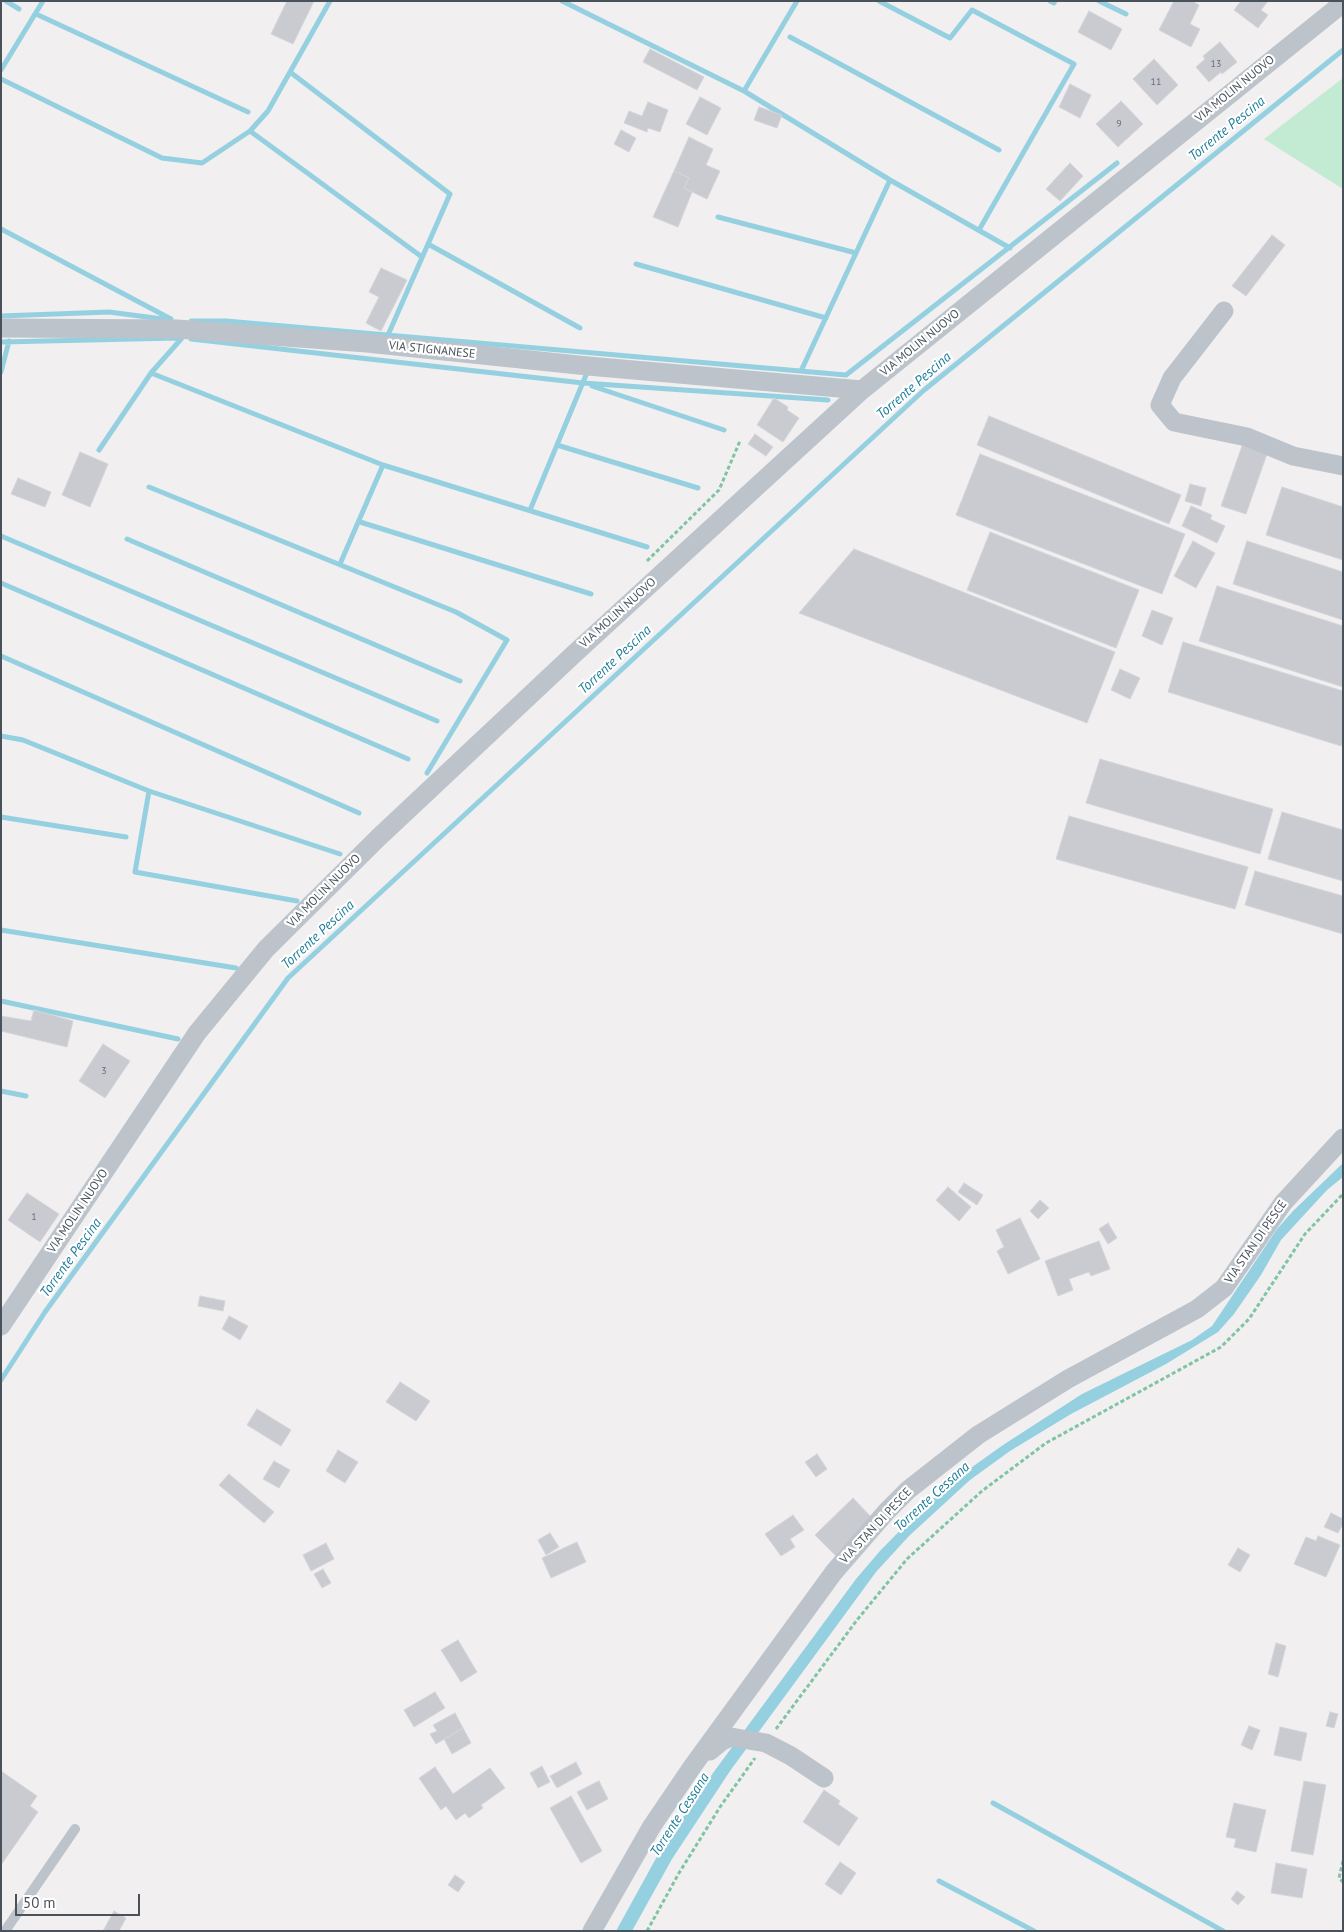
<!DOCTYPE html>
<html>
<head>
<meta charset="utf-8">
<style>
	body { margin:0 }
	#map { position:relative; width:1344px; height:1932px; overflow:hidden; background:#f1efef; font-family:"PT Sans",sans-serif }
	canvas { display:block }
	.frame { position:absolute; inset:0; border:2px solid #49525a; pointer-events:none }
	.scale { position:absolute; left:15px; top:1894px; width:125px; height:22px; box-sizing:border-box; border:2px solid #49525a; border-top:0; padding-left:6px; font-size:15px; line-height:18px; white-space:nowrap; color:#49525a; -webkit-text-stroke:4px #fff; paint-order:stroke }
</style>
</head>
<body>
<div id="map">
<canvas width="1344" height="1932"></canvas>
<div class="frame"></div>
<div class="scale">50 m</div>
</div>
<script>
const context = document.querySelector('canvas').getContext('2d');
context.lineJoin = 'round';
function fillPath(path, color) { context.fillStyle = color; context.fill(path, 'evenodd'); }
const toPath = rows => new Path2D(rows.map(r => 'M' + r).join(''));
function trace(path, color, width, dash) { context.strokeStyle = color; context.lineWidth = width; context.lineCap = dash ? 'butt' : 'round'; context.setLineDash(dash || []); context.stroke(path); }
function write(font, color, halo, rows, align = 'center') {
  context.font = font + ' "PT Sans",sans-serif'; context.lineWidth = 4.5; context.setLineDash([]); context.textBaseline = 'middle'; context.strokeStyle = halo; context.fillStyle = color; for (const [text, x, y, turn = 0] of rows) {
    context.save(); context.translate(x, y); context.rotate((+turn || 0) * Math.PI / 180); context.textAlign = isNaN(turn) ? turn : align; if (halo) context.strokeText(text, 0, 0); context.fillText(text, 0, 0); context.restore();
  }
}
fillPath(toPath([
	[1343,78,1343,189,1264,139]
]), '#c3ead2');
fillPath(toPath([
	[1343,1163,1343,1177,1327,1190,1281,1240,1261,1275,1234,1314,1218,1332,1166,1364,1071,1414,1010,1451,970,1480,909,1536,876,1572,730,1771,672,1859,632,1931,616,1931,660,1851,713,1773,856,1579,879,1552,921,1509,968,1470,1003,1445,1082,1394,1192,1340,1212,1326,1277,1229,1293,1211]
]), '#95d0e1');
trace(toPath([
	[6,1,19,9],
	[562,1,744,91,890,180,1010,248],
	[879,1,950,38,972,10,1074,64,979,230],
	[1050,1,1054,3,1055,1],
	[1099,1,1126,14],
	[36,14,248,112],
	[790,37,999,150],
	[1,70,43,1],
	[290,72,450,194,388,335],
	[1,79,162,158,202,163,250,131,268,111,330,1],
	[744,91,797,1],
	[250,131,422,257],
	[718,217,856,253],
	[1,229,171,319],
	[428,244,580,328],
	[636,264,826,318],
	[1,316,109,312,170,320],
	[191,321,226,321,846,375,1117,163],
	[191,339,583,383,828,400],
	[1,342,178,338],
	[801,371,890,180],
	[1,372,9,341],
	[151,373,383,465,647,547],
	[592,386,724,430],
	[557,445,698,488],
	[99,450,151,373,182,338],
	[149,487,456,612,507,640,427,773],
	[530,510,586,375],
	[360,522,591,594],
	[1,536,437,721],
	[127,539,460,681],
	[340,564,383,465],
	[1,583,408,759],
	[1,656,359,813],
	[1,736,23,740,149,791,340,854],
	[149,791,135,872,297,901],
	[1,817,126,837],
	[1,930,236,968],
	[1,1001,178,1039],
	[1,1091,26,1096],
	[1,1380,45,1312,288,978,923,391,1343,50],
	[993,1803,1223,1931],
	[939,1881,1034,1931]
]), '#95d0e1', 5);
const building = toPath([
	[287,1,314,1,293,44,271,34,287,1],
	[1174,1,1192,1,1199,5,1190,24,1200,29,1191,47,1159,30,1174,1],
	[1241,1,1268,1,1261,10,1268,15,1258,28,1234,10,1241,1],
	[1089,11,1122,29,1111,50,1078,32,1089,11],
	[1220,42,1237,62,1222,74,1221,72,1209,82,1196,67,1205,59,1203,56,1220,42],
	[650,49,704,77,697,90,643,62,650,49],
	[1154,59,1178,85,1157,105,1133,79,1154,59],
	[1070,84,1091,95,1080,118,1059,107,1070,84],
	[700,97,721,108,707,135,686,124,700,97],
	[1121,101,1143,124,1118,147,1096,124,1121,101],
	[648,102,668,110,660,132,648,128,647,132,624,123,629,111,642,116,648,102],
	[759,107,782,115,777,128,754,120,759,107],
	[621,130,636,138,629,152,614,144,621,130],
	[689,137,713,149,706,165,720,171,707,199,684,188,689,178,674,171,689,137],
	[1070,163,1083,176,1060,201,1046,189,1070,163],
	[674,171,689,178,684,188,692,192,678,227,653,217,674,171],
	[1272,235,1285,245,1246,296,1232,286,1272,235],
	[381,268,407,280,381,331,366,323,379,297,369,292,381,268],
	[774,398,788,407,787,410,799,418,783,442,757,425,774,398],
	[989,416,1181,495,1169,524,977,445,989,416],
	[755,434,773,447,766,456,748,444,755,434],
	[1243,443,1268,451,1246,514,1221,506,1243,443],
	[80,452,108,464,90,507,62,495,80,452],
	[980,454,1185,534,1162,594,956,515,980,454],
	[18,478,51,492,45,507,11,494,18,478],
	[1190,484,1206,488,1201,506,1185,501,1190,484],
	[1282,487,1343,507,1343,560,1266,535,1282,487],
	[1191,506,1212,515,1210,519,1225,526,1217,543,1182,526,1191,506],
	[990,532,1139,590,1116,648,967,590,990,532],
	[1193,541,1215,553,1196,588,1174,576,1193,541],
	[1247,541,1343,572,1343,620,1233,584,1247,541],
	[854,549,1115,652,1087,723,799,613,854,549],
	[1217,586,1343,626,1343,687,1199,641,1217,586],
	[1152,610,1173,618,1162,645,1142,636,1152,610],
	[1183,642,1343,691,1343,741,1341,746,1168,692,1183,642],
	[1120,669,1140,678,1130,699,1111,690,1120,669],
	[1100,759,1273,809,1260,854,1086,803,1100,759],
	[1282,812,1343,830,1343,881,1268,859,1282,812],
	[1069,816,1248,867,1235,909,1056,859,1069,816],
	[1255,871,1343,896,1343,934,1245,905,1255,871],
	[34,1010,73,1021,67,1047,1,1031,1,1016,31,1021,34,1010],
	[103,1044,130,1061,105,1098,79,1081,103,1044],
	[964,1183,983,1195,977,1205,958,1192,964,1183],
	[948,1187,971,1207,959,1221,936,1200,948,1187],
	[27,1193,59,1214,40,1242,8,1220,27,1193],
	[1040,1200,1049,1208,1038,1219,1030,1211,1040,1200],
	[1020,1218,1040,1259,1008,1274,997,1251,1004,1247,996,1230,1020,1218],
	[1108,1223,1117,1238,1108,1244,1099,1229,1108,1223],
	[1099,1241,1110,1269,1091,1276,1089,1272,1069,1279,1073,1290,1058,1296,1045,1261,1099,1241],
	[200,1296,225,1301,223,1311,198,1306,200,1296],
	[229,1316,248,1326,240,1340,222,1329,229,1316],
	[400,1382,430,1401,416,1421,386,1402,400,1382],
	[257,1409,291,1430,281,1446,247,1425,257,1409],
	[338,1450,358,1462,345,1483,326,1471,338,1450],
	[817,1454,827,1469,816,1477,805,1462,817,1454],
	[274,1461,290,1470,279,1488,263,1479,274,1461],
	[229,1474,274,1512,264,1523,219,1485,229,1474],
	[853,1498,874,1520,837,1557,815,1535,853,1498],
	[1331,1513,1343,1519,1343,1524,1338,1533,1324,1527,1331,1513],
	[793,1515,804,1530,790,1539,795,1547,781,1556,765,1534,793,1515],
	[550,1533,559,1547,546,1555,538,1540,550,1533],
	[1318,1536,1340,1545,1326,1577,1294,1564,1306,1537,1316,1541,1318,1536],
	[577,1542,586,1562,551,1578,542,1558,577,1542],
	[326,1543,334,1559,311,1571,303,1555,326,1543],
	[1238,1548,1250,1555,1240,1572,1228,1565,1238,1548],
	[323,1569,331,1583,322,1588,314,1574,323,1569],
	[458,1640,477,1672,461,1682,441,1650,458,1640],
	[1276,1643,1286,1646,1278,1677,1268,1674,1276,1643],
	[435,1692,445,1708,414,1727,404,1710,435,1692],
	[1330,1712,1338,1714,1334,1728,1326,1726,1330,1712],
	[455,1713,463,1728,436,1744,430,1734,437,1731,433,1725,455,1713],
	[1249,1726,1260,1730,1252,1750,1241,1745,1249,1726],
	[1280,1727,1307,1733,1301,1761,1274,1755,1280,1727],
	[463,1728,471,1743,452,1754,444,1739,463,1728],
	[576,1762,582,1774,557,1788,550,1776,576,1762],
	[542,1766,550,1782,538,1788,530,1773,542,1766],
	[435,1767,453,1794,490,1768,505,1788,481,1805,483,1808,469,1818,465,1813,456,1820,446,1806,441,1810,419,1778,435,1767],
	[1,1771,37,1796,30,1806,38,1812,1,1865,1,1771],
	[599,1781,608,1799,587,1810,577,1792,599,1781],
	[1304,1781,1326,1785,1313,1855,1291,1851,1304,1781],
	[824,1790,840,1801,838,1804,858,1818,839,1846,803,1822,824,1790],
	[571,1796,602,1851,581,1863,550,1808,571,1796],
	[1234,1803,1266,1810,1256,1852,1234,1847,1236,1839,1226,1837,1234,1803],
	[840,1862,856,1873,841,1895,825,1884,840,1862],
	[1276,1863,1307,1869,1302,1898,1271,1893,1276,1863],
	[455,1875,465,1882,458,1892,448,1885,455,1875],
	[1237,1891,1245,1897,1238,1905,1231,1899,1237,1891],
	[114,1911,126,1918,119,1931,103,1931,114,1911]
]);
fillPath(building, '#c9cbd1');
trace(building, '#d4d5da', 1);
trace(toPath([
	[647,561,719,490,740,441],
	[776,1729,857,1620,907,1559,982,1491,1046,1443,1221,1347,1249,1319,1305,1234,1343,1194],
	[1343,1861,1339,1878,1343,1882],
	[647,1931,679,1873,720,1807,755,1758]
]), '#7fc4a3', 3, [4, 2.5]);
trace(toPath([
	[5,1931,75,1829]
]), '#bcc3ca', 10);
trace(toPath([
	[1224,311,1172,378,1160,405,1174,422,1247,437,1293,456,1343,466],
	[1,328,177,329,367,343,588,366,862,390],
	[1,1326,197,1033,266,949,378,838,574,654,862,390,1343,3],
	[710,1751,722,1741,731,1737,766,1743,791,1756,824,1778],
	[592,1931,652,1826,692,1767,834,1572,887,1511,908,1490,978,1435,1068,1379,1197,1309,1224,1288,1283,1203,1343,1138]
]), '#bcc3ca', 19);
write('10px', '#697078', null, [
	["13",1216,64],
	["11",1156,82],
	["9",1119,124],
	["3",104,1071],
	["1",34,1217]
]);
write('12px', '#49525a', '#fff', [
	["VIA MOLIN NUOVO",1235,89,-39],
	["VIA MOLIN NUOVO",920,343,-39],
	["VIA STIGNANESE",432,350,6],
	["VIA MOLIN NUOVO",618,613,-42],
	["VIA MOLIN NUOVO",324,891,-45],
	["VIA MOLIN NUOVO",78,1211,-56],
	["VIA STAN DI PESCE",1256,1242,-55],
	["VIA STAN DI PESCE",876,1526,-47]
]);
write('italic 14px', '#1d7d99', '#fff', [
	["Torrente Pescina",1227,129,-39],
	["Torrente Pescina",914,386,-41],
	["Torrente Pescina",615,660,-43],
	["Torrente Pescina",318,935,-43],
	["Torrente Pescina",71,1258,-54],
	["Torrente Cessana",932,1497,-42],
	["Torrente Cessana",680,1815,-57]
]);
</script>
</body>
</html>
